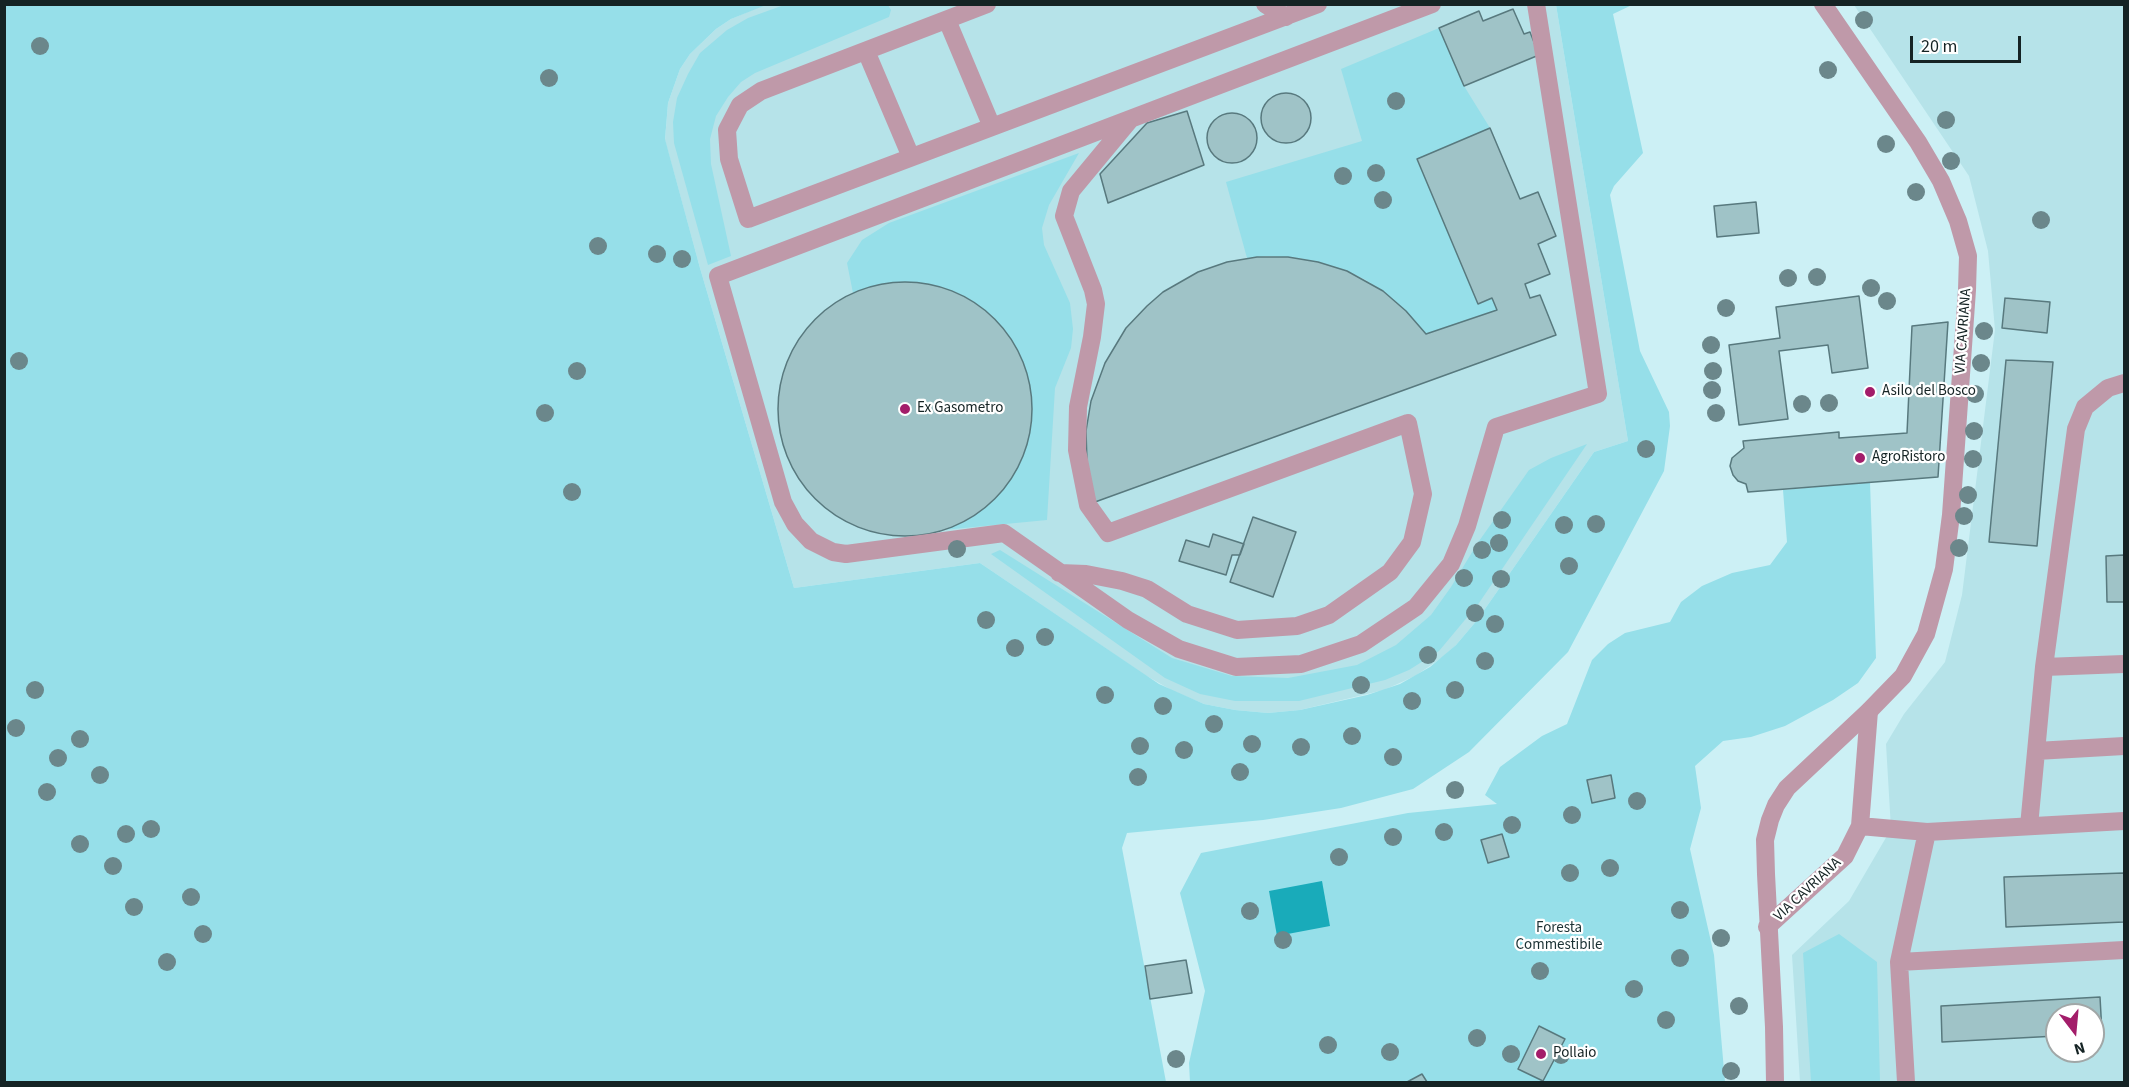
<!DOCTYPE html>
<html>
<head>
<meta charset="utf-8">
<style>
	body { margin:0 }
	#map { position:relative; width:2129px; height:1087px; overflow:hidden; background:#ccf0f5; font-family:"Source Sans 3",sans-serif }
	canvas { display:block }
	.frame { position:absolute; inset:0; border:6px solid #152324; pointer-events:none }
	.north { position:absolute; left:2045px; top:1003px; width:60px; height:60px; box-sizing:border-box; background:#fff; border:2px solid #a1a7a7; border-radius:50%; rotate:164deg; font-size:16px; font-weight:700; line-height:24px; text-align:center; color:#152324 }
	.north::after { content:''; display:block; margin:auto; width:21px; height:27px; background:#a31d6a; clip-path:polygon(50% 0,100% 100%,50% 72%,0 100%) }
	.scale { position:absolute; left:1910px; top:36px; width:111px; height:27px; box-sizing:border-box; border:3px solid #152324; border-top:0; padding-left:8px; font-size:18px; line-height:21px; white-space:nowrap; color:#152324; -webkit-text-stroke:4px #fff; paint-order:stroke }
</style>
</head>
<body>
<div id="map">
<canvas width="2129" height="1087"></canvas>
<div class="frame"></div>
<div class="north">N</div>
<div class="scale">20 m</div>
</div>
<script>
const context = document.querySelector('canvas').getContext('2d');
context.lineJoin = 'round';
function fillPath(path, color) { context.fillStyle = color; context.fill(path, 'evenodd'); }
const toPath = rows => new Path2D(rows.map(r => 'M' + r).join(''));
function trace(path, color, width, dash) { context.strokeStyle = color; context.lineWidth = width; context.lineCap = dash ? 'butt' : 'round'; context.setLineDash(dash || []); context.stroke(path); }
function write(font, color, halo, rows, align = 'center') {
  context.font = font + ' "Source Sans 3",sans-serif'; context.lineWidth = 4.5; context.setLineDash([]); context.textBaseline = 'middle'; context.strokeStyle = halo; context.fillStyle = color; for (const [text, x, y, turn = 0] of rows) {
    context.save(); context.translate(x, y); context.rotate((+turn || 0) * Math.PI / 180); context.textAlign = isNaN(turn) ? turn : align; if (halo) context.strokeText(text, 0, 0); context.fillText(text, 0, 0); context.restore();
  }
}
fillPath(toPath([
	[766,4,1556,5,1628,441,1594,452,1478,619,1456,645,1443,657,1415,676,1384,690,1300,710,1268,713,1235,710,1204,704,1173,691,1145,675,980,563,794,588,700,268,665,140,668,103,680,69,690,54,716,29,731,19],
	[1854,5,2124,5,2124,1082,1800,1082,1792,955,1849,901,1891,829,1886,744,1904,714,1945,662,1962,595,1995,330,1988,251,1969,176],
	[2057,1015,2093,1015,2093,1051,2057,1051]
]), '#b6e3e9');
fillPath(toPath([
	[4,5,766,5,731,19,716,29,690,54,680,69,668,103,665,139,700,268,794,588,980,563,1159,684,1204,704,1235,710,1268,713,1300,710,1367,695,1400,684,1430,667,1456,645,1478,619,1594,452,1628,441,1556,5,1632,5,1613,14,1643,153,1614,186,1610,195,1640,351,1669,412,1670,426,1664,471,1568,652,1469,752,1413,789,1341,808,1263,820,1127,833,1122,848,1166,1082,5,1082],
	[784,5,888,5,891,10,889,17,755,73,741,82,728,97,716,116,710,139,711,164,731,256,708,265,674,143,673,122,677,98,688,74,700,53,727,30,748,18],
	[1439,28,1464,86,1490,128,1417,159,1478,304,1492,298,1497,310,1426,334,1406,311,1391,298,1366,280,1347,271,1318,262,1298,258,1267,256,1247,258,1226,182,1362,141,1341,69],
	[1079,153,1049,205,1042,228,1044,245,1070,303,1073,329,1071,348,1055,388,1047,520,943,530,970,518,993,500,1003,489,1019,464,1025,451,1032,422,1031,393,1024,364,1018,350,1001,326,991,315,967,298,940,287,911,282,881,284,853,293,847,263,862,240,889,223],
	[1587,444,1479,603,1439,651,1409,670,1385,680,1299,701,1235,701,1200,694,1165,678,991,554,1000,550,1172,658,1232,676,1288,678,1357,665,1396,645,1431,615,1451,587,1477,544,1529,470,1551,458],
	[1870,482,1876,658,1858,683,1833,700,1785,726,1751,737,1723,741,1695,766,1701,808,1690,849,1714,955,1725,1082,1190,1082,1189,1063,1205,991,1180,893,1201,853,1408,813,1497,804,1485,795,1500,767,1542,736,1567,724,1592,660,1608,644,1625,633,1670,622,1681,602,1702,586,1732,573,1770,565,1787,542,1783,490],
	[1839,934,1877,962,1880,1082,1811,1082,1803,953]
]), '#96dfe9');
fillPath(toPath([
	[1322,881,1330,926,1277,936,1269,891]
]), '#19abba');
const building = toPath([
	[1513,9,1524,34,1530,32,1539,55,1464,86,1439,28,1479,11,1483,21,1513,9],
	'1261 118a25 25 0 1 1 50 0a25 25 0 1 1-50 0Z',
	[1187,111,1204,165,1108,203,1100,174,1147,123,1187,111],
	'1207 138a25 25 0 1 1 50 0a25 25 0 1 1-50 0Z',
	[1490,128,1520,199,1538,192,1556,236,1538,244,1550,274,1525,284,1530,298,1540,295,1556,335,1095,502,1087,462,1086,431,1091,401,1105,363,1126,328,1147,306,1163,292,1198,272,1227,262,1257,257,1288,257,1318,262,1347,271,1383,291,1406,311,1426,334,1497,310,1492,298,1478,304,1417,159,1490,128],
	[1756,202,1759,233,1717,237,1714,206,1756,202],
	'778 409a127 127 0 1 1 254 0a127 127 0 1 1-254 0Z',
	[1859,296,1868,368,1832,373,1828,345,1779,351,1788,419,1739,425,1729,345,1780,338,1776,307,1859,296],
	[2005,298,2050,302,2047,333,2002,328,2005,298],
	[1948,322,1938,477,1748,492,1746,484,1738,481,1733,475,1730,466,1732,458,1744,448,1743,441,1839,432,1839,438,1907,433,1912,326,1948,322],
	[2006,360,2053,362,2037,546,1989,542,2006,360],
	[1253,517,1296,532,1273,597,1230,582,1253,517],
	[1213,534,1244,544,1240,555,1232,555,1226,575,1179,561,1186,540,1209,547,1213,534],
	[2124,555,2124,602,2107,602,2106,556,2124,555],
	[1611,775,1615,798,1592,803,1587,780,1611,775],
	[1502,834,1509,857,1488,863,1481,840,1502,834],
	[2124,873,2124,922,2006,927,2004,877,2124,873],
	[1186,960,1192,993,1150,999,1145,966,1186,960],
	[2100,997,2102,1033,2093,1034,2093,1015,2057,1015,2057,1036,1942,1042,1941,1006,2100,997],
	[1539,1026,1565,1039,1543,1081,1518,1069,1539,1026],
	[1422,1074,1427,1082,1407,1082,1422,1074]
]);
fillPath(building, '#9fc3c7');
trace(building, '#58797e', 1.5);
trace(toPath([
	[987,4,761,91,740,105,727,130,729,159,748,219,1318,4],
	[1265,4,1286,17],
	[1432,4,718,276,783,502,795,524,811,541,833,552,846,554,1004,533,1128,620,1179,649,1236,667,1301,664,1361,644,1416,607,1451,564,1467,526,1496,427,1598,394,1536,4],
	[947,20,992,127],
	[866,51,911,157],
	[1059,573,1086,574,1122,581,1147,589,1187,614,1237,630,1297,626,1329,615,1390,572,1412,542,1423,494,1408,423,1108,533,1088,505,1077,450,1078,407,1092,337,1096,304,1093,290,1064,216,1071,191,1129,121],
	[2044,667,2124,664],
	[2036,751,2124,746],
	[1860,826,1927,832,2124,821],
	[2029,826,2044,667,2076,429,2085,407,2108,388,2124,383],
	[1767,927,1845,856,1860,826,1869,711],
	[1899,962,2124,950],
	[1906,1082,1899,962,1927,832]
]), '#bf99a9', 18);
trace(toPath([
	[1775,1082,1774,1027,1766,874,1765,840,1770,820,1776,805,1787,788,1869,711,1903,676,1926,634,1944,569,1951,515,1967,290,1968,256,1958,221,1941,181,1918,142,1823,4]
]), '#bf99a9', 18);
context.fillStyle = '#6b878b';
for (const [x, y] of [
	[1864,20],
	[40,46],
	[1828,70],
	[549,78],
	[1396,101],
	[1946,120],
	[1886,144],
	[1951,161],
	[1376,173],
	[1343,176],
	[1916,192],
	[1383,200],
	[2041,220],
	[598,246],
	[657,254],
	[682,259],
	[1817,277],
	[1788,278],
	[1871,288],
	[1887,301],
	[1726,308],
	[1984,331],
	[1711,345],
	[19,361],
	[1981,363],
	[577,371],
	[1713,371],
	[1712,390],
	[1975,394],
	[1829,403],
	[1802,404],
	[545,413],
	[1716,413],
	[1974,431],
	[1646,449],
	[1973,459],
	[572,492],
	[1968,495],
	[1964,516],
	[1502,520],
	[1596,524],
	[1564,525],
	[1499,543],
	[1959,548],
	[957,549],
	[1482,550],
	[1569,566],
	[1464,578],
	[1501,579],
	[1475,613],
	[986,620],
	[1495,624],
	[1045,637],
	[1015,648],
	[1428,655],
	[1485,661],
	[1361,685],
	[35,690],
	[1455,690],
	[1105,695],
	[1412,701],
	[1163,706],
	[1214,724],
	[16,728],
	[1352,736],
	[80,739],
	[1252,744],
	[1140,746],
	[1301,747],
	[1184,750],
	[1393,757],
	[58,758],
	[1240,772],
	[100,775],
	[1138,777],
	[1455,790],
	[47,792],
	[1637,801],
	[1572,815],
	[1512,825],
	[151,829],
	[1444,832],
	[126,834],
	[1393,837],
	[80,844],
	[1339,857],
	[113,866],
	[1610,868],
	[1570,873],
	[191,897],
	[134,907],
	[1680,910],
	[1250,911],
	[203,934],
	[1721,938],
	[1283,940],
	[1680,958],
	[167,962],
	[1540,971],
	[1634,989],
	[1739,1006],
	[1666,1020],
	[1477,1038],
	[1328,1045],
	[1390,1052],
	[1511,1054],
	[1561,1055],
	[1176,1059],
	[1731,1071]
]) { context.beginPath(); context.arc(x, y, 9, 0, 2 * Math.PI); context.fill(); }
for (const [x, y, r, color] of [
	[1870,392,6,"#a31d6a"],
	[905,409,6,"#a31d6a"],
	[1860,458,6,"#a31d6a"],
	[1541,1054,6,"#a31d6a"]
]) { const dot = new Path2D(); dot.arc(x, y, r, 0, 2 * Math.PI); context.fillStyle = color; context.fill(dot); trace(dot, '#fff', 2); }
write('15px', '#152324', '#fff', [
	["VIA CAVRIANA",1964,331,-86],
	["VIA CAVRIANA",1808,890,-43]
]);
write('15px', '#152324', '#fff', [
	["Asilo del Bosco",1882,392],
	["Ex Gasometro",917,409],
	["AgroRistoro",1872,458],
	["Pollaio",1553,1054]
], 'left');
write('15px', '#1b3134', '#fff', [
	["Foresta",1559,929],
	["Commestibile",1559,946]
]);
</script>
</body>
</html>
